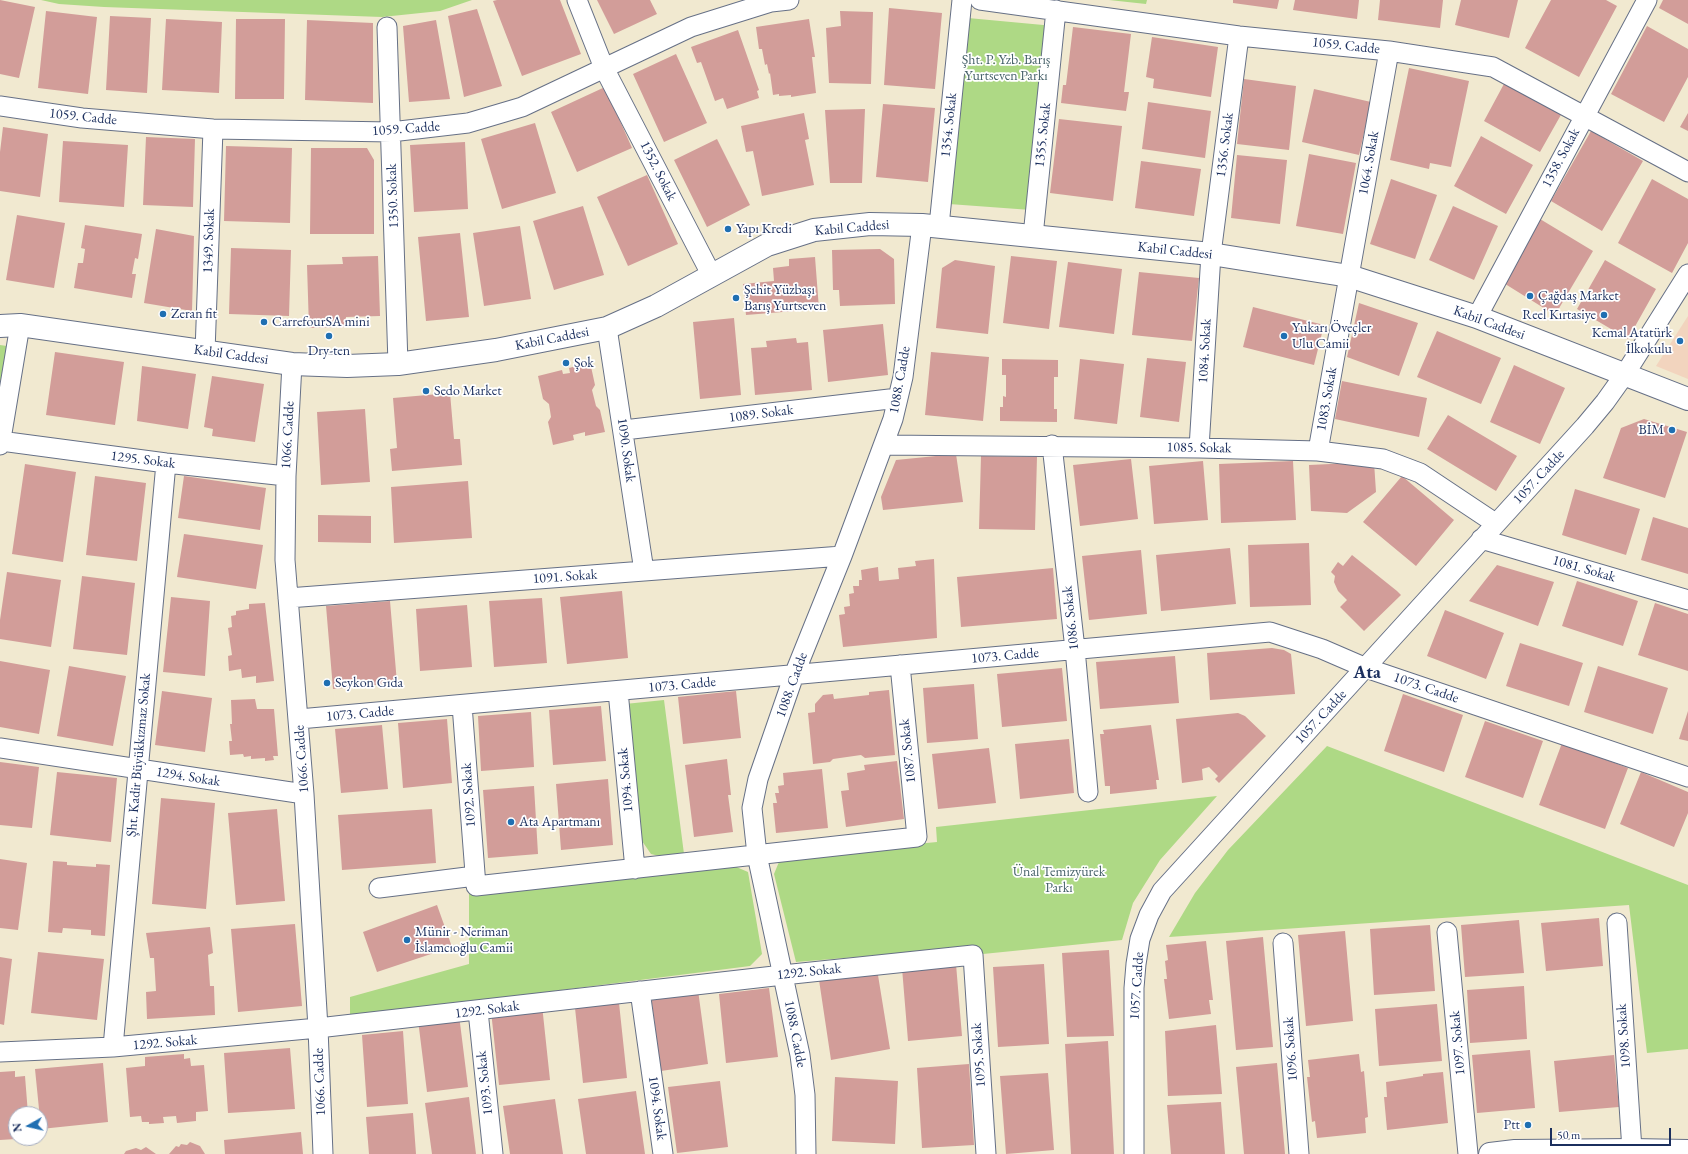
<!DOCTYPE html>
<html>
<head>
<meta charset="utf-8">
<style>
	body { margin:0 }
	#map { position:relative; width:1688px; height:1154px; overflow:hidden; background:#f1e9d0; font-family:"EB Garamond",serif }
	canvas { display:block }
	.north { position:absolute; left:8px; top:1106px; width:40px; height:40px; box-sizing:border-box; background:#fff; border:1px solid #a4acbf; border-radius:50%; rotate:262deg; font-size:11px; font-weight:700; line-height:16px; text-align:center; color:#1b2f5e }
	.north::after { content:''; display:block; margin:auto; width:14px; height:18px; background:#1f6fb2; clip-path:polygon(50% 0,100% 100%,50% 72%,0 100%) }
	.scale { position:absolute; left:1550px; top:1128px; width:121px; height:18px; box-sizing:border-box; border:2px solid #1b2f5e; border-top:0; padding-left:5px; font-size:12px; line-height:14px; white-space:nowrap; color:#1b2f5e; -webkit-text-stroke:3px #fff; paint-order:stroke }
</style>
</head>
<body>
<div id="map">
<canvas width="1688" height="1154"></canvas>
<div class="north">N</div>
<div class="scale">50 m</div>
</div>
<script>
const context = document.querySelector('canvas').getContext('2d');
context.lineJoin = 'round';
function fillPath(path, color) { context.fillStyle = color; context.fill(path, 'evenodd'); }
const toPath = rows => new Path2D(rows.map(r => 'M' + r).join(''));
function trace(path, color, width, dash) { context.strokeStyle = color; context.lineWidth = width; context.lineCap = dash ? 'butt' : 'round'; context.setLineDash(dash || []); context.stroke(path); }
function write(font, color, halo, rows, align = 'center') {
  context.font = font + ' "EB Garamond",serif'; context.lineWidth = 3.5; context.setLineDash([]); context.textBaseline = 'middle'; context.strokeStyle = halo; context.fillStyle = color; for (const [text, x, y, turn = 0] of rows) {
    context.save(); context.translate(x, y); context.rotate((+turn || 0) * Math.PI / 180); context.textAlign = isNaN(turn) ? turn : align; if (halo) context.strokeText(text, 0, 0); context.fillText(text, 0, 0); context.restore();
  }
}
fillPath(toPath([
	[1688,316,1688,379,1656,366]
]), '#f2d4be');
fillPath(toPath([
	[41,0,472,0,440,11,382,17,104,7,59,4],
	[1109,0,1147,0,1146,4],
	[968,18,1054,26,1031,210,949,204],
	[0,345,7,346,0,383],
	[664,700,684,854,659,856,651,854,642,841,625,704],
	[1327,746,1688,885,1688,1049,1647,1053,1629,905,1169,937,1195,893,1228,850],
	[1217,796,1160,860,1133,903,1122,940,983,954,977,947,796,962,774,874,781,857,937,842,936,827],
	[734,866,748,872,762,954,750,966,350,1017,350,997,469,964,469,894]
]), '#aed985');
fillPath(toPath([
	[0,0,35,7,19,78,0,74],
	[497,0,560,0,581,54,522,76,493,1],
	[597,0,650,0,657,14,614,34],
	[1233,0,1279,0,1277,9,1233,3],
	[1295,0,1359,0,1357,19,1293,10],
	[1380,0,1443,0,1440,28,1378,20],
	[1461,0,1518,0,1509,38,1455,25],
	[1551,0,1606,0,1617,6,1579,77,1525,48],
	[1663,0,1688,0,1688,24,1659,8],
	[889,8,942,13,935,89,884,85],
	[477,9,502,86,464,97,448,16],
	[46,11,97,17,88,94,38,88],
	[840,11,873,12,871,84,829,83,826,28,841,26],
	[110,16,151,18,147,93,106,90],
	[166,19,222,22,219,93,162,90],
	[236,19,285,19,284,99,235,99],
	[809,19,815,57,812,57,816,93,791,97,791,95,779,96,779,94,773,95,770,73,769,74,767,64,765,65,762,49,759,49,756,27],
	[307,20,373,23,373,103,305,100],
	[436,20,450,99,409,102,403,26],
	[1647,26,1688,49,1688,77,1664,122,1611,94],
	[1073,27,1131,34,1124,92,1129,92,1126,111,1061,103,1063,85,1066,85],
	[738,30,759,90,757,91,759,98,727,109,723,98,715,101,701,62,697,63,691,47],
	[1152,37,1218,47,1211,97,1153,88,1154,79,1146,77],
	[676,54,707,123,664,142,633,74],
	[1409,68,1469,81,1451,167,1430,163,1429,169,1390,160],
	[1244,79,1296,86,1289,150,1237,144],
	[1505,82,1562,113,1540,152,1484,121],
	[605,87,632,148,577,172,551,112],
	[1314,89,1371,102,1359,155,1302,142],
	[1148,102,1211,111,1205,158,1142,149],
	[883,104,935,108,928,182,876,177],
	[865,109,862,183,830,183,825,110],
	[804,113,809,139,805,140,814,185,762,196,753,151,746,152,741,126],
	[1688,113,1688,131,1680,127],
	[1059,119,1122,126,1113,201,1050,193],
	[535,123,556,193,502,209,481,139],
	[3,127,48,134,40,197,0,191,0,152],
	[1591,131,1643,161,1602,231,1551,201],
	[1481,136,1533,165,1506,214,1454,186],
	[146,137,195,139,193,207,143,205],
	[717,139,750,205,707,227,674,160],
	[63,141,128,145,124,207,59,202],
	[465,142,468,209,414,212,410,145],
	[226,146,292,148,290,223,224,221],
	[311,148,367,148,374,160,374,234,310,234],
	[1309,154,1356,163,1343,234,1296,226],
	[1237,155,1287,160,1280,224,1231,218],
	[1141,161,1201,169,1194,216,1135,208],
	[647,175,678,244,628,266,597,197],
	[1391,179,1437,195,1415,259,1370,244],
	[1652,179,1688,199,1688,243,1672,273,1618,243],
	[583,206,604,275,554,290,533,221],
	[1453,206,1498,226,1474,280,1429,260],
	[17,215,65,223,54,288,6,280],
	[1540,219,1593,251,1555,315,1502,282],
	[85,225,142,234,138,259,135,258,132,274,136,274,132,298,74,288,78,263,83,263,85,249,81,248],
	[520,226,531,299,484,306,473,233],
	[156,229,194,236,192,311,144,303],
	[460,233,469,317,426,321,418,237],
	[231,248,291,250,289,316,229,314],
	[880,249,894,259,895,304,840,306,839,290,833,290,832,250],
	[378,256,380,316,346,317,346,327,309,328,307,265,343,264,342,257],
	[1011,256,1057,261,1049,329,1003,323],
	[815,257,819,309,746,315,743,284,774,281,773,268,789,266,789,259],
	[955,260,995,266,988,334,936,328,942,268],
	[1605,260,1656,289,1628,339,1577,309],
	[1068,262,1122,269,1114,334,1059,327],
	[1139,272,1199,278,1192,341,1132,335],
	[1359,303,1418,323,1399,376,1347,357],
	[1253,307,1324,325,1314,365,1243,347],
	[734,318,741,395,700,399,693,322],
	[883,324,888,375,828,382,823,330],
	[1437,331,1501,358,1481,404,1417,377],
	[796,338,797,343,808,342,812,390,755,395,751,348,767,347,766,341],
	[55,352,124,362,115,425,46,415],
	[931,352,989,357,983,421,925,415],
	[1147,358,1186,362,1179,422,1140,417],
	[1002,359,1058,360,1058,377,1054,377,1054,409,1057,409,1057,422,1000,421,1000,407,1003,407,1003,396,1006,397,1006,375,1002,375],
	[1080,359,1124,364,1117,424,1074,419],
	[590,362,595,385,592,390,596,406,600,410,605,432,585,436,585,432,573,435,574,440,553,445,548,422,551,417,549,404,543,399,538,376,562,370,563,374,570,373,569,368],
	[1514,365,1565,388,1540,444,1490,422],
	[142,366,196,374,188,429,137,421],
	[212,376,264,384,255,442,212,436,213,429,204,427],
	[1342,381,1427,398,1419,437,1335,419],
	[450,393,454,439,460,439,462,465,392,471,390,449,397,448,393,398],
	[365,409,370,482,321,485,317,412],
	[1448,415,1517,456,1496,491,1427,449],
	[1644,419,1687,432,1665,498,1603,478,1621,428],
	[956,454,963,502,883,510,881,497,896,460],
	[981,456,1037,457,1035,530,979,529],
	[1131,459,1138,519,1080,526,1073,465],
	[1203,461,1208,520,1154,524,1149,466],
	[1293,461,1296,520,1221,523,1219,464],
	[1374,462,1376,492,1347,513,1311,511,1309,465],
	[25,464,76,472,63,562,12,554],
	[95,476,146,483,137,561,86,555],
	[184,476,266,488,260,530,178,518],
	[1402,476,1454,520,1416,566,1363,522],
	[468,481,472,538,394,543,391,487],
	[1575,489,1640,509,1626,555,1562,535],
	[318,515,371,516,371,543,318,542],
	[1653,517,1688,528,1688,574,1641,560],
	[184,534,263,545,256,589,177,577],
	[1309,543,1311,605,1250,607,1248,545],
	[1230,548,1236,604,1161,611,1156,555],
	[1141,550,1147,614,1089,620,1082,556],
	[1352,555,1397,591,1401,595,1364,631,1340,607,1347,600,1338,591,1334,582,1335,576,1331,572,1338,562,1343,566],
	[934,559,937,638,843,647,839,615,845,614,844,607,850,606,849,594,854,593,853,586,859,586,859,580,862,580,861,570,878,567,879,581,899,579,898,568,916,566,915,561],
	[1497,565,1554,582,1538,626,1469,601],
	[1053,568,1057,619,961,627,957,577],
	[7,572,61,580,51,647,0,639,0,620],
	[82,576,135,583,127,655,73,649],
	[1577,581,1638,601,1623,646,1562,626],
	[622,591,628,658,567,664,560,597],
	[171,597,210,601,205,676,163,672],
	[542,598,547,663,494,667,489,601],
	[390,601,397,683,333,689,326,606],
	[265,603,274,681,256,683,256,676,242,678,241,669,229,671,228,656,232,655,228,628,232,627,231,616,236,615,236,611,249,609,249,604],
	[1655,603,1688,614,1688,671,1638,655],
	[467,605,472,667,420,671,416,609],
	[1445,610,1504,633,1486,679,1427,656],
	[1520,643,1583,663,1569,706,1506,686],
	[1272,648,1284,650,1291,654,1295,694,1210,700,1207,653],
	[1175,656,1179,703,1100,709,1096,662],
	[0,661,50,670,39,734,0,727],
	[69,666,126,676,113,746,57,736],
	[1598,666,1668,688,1653,734,1584,712],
	[1062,668,1067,721,1002,727,997,674],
	[974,684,978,739,927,743,923,688],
	[889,690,895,755,865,758,861,755,833,759,830,762,813,764,808,713,815,712,815,704,823,695,833,694,834,699,869,695,869,692],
	[162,691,212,698,205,752,155,745],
	[736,691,741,738,683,744,678,697],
	[1403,694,1463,715,1444,772,1384,751],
	[255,699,257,709,274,709,278,756,273,756,274,760,265,761,265,758,251,759,251,756,244,757,243,754,230,755,229,741,232,741,230,724,232,724,231,700],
	[601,706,606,761,553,765,549,710],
	[1688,711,1688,741,1679,739],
	[531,712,534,767,481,771,478,716],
	[1238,713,1245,716,1266,736,1219,783,1215,779,1218,776,1209,767,1202,769,1203,780,1182,783,1176,719],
	[447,719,452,783,403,788,398,723],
	[1485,721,1543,741,1523,798,1465,777],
	[382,725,388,789,341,793,335,729],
	[1151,725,1159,780,1156,780,1157,789,1110,794,1110,786,1105,786,1100,734,1104,734,1103,730],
	[1069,739,1074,793,1020,799,1015,744],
	[1562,743,1628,768,1605,829,1539,805],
	[989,748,996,803,938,809,932,754],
	[727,759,731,795,728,795,733,832,694,837,685,765],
	[897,761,904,819,846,827,841,791,849,790,847,773,865,770,864,765],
	[0,762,39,767,32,828,0,825],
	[822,769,828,828,776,833,773,803,777,803,775,793,779,793,778,786,784,785,783,773],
	[57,772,117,778,111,842,50,835],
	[1641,772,1688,792,1688,813,1674,847,1620,824],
	[608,779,613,845,561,850,556,784],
	[534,786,538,854,488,858,483,790],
	[161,798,215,803,206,909,152,904],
	[277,809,285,901,236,905,228,813],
	[432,809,436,863,342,870,338,815],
	[0,859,27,863,18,930,0,928],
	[53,861,67,862,67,865,96,867,96,864,110,865,105,936,91,935,91,930,63,928,62,933,48,932],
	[437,905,452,947,377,972,363,932],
	[1599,918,1603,966,1546,971,1541,923],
	[1519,920,1524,973,1465,977,1461,925],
	[295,924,302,1006,238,1012,231,929],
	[1430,925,1435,991,1374,995,1370,929],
	[210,927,213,953,208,955,210,986,214,986,215,1015,147,1019,146,992,156,991,154,958,150,958,146,933],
	[1345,931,1353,1021,1306,1026,1298,935],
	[1263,937,1273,1047,1236,1050,1226,941],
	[1206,941,1213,1000,1209,1000,1211,1014,1169,1019,1164,979,1167,979,1165,961,1168,960,1166,945],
	[1109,950,1114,1036,1067,1037,1062,953],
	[38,952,104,959,97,1020,31,1013],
	[0,957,12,959,4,1025,0,1024],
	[956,964,962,1036,908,1041,902,968],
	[1044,964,1049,1044,998,1047,993,967],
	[877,969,890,1049,831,1060,819,980],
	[1524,986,1527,1039,1470,1043,1467,990],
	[769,988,778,1057,726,1063,719,994],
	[698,990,708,1064,661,1071,651,996],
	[619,1003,627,1078,583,1083,575,1008],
	[1437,1004,1442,1061,1379,1066,1375,1009],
	[542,1005,550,1080,499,1085,491,1011],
	[459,1015,468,1087,427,1092,418,1020],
	[1216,1025,1222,1094,1168,1096,1165,1031],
	[403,1031,408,1104,367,1107,362,1035],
	[1108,1041,1114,1154,1071,1154,1065,1044],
	[290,1048,295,1109,228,1113,224,1053],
	[1530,1050,1535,1108,1477,1113,1472,1055],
	[184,1054,184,1059,190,1058,191,1066,204,1065,208,1111,196,1112,196,1121,177,1123,176,1116,163,1117,164,1123,149,1124,149,1122,142,1122,141,1116,130,1117,126,1068,145,1066,145,1057],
	[1359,1054,1361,1072,1364,1071,1368,1117,1365,1118,1366,1133,1317,1138,1315,1121,1312,1122,1307,1077,1310,1077,1308,1060],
	[1614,1055,1619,1107,1559,1112,1554,1061],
	[103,1063,108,1122,41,1129,35,1069],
	[1277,1063,1285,1154,1244,1154,1236,1067],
	[969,1064,974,1145,922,1148,917,1068],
	[15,1071,15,1077,25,1076,28,1114,16,1114,16,1139,0,1140,0,1072],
	[1443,1072,1448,1123,1387,1130,1384,1097,1387,1097,1386,1082,1423,1076,1423,1074],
	[1048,1073,1054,1150,1006,1154,1000,1076],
	[835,1077,898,1081,895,1144,832,1141],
	[720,1081,728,1147,677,1153,668,1087],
	[636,1091,645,1154,586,1154,578,1099],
	[469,1097,476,1154,432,1154,425,1103],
	[555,1099,563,1154,510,1154,503,1106],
	[1221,1102,1225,1154,1171,1154,1167,1105],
	[413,1113,416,1154,369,1154,366,1117],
	[301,1132,303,1154,225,1154,224,1140],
	[190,1142,200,1146,205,1154,169,1154,176,1146,179,1147,181,1144,187,1145],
	[146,1147,156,1154,124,1154,126,1151,136,1148,141,1150]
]), '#d29d99');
const minor = toPath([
	[577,0,604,68,711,274],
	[980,0,1239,36,1389,51,1493,67,1688,172],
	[387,27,398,364],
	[0,106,82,118,213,129,391,132,468,123,522,107,691,27,771,2,789,0],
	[939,226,962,0],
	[1033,236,1056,10],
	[1477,317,1647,0],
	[607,328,644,571],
	[205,352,213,129],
	[292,364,286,476,285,560,304,794,318,1028,323,1154],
	[624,430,898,398],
	[0,441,166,463,286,476],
	[0,445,20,325],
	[885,445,1199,448,1318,451,1383,459,1420,473,1495,523],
	[1052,445,1075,649,1088,792],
	[1199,448,1211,254,1239,36],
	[1318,451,1389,51],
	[1481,539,1688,600],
	[288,598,842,556],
	[618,691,635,869],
	[462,705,476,886,917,837,900,665],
	[299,719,1270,632,1322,649,1366,668,1688,777],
	[0,748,304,794],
	[379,888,475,876],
	[1617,923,1632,1150],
	[1447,932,1468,1154],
	[1283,943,1299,1154],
	[640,991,663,1154],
	[478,1011,493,1154],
	[113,1047,166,463],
	[0,1052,113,1047,318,1028,783,975,973,955,986,1154],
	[806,1154,805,1095,800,1055,757,855,752,808,758,779,794,675,842,556,893,419,903,377,922,225],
	[1134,1154,1134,988,1136,964,1140,939,1149,915,1162,891,1585,426,1605,402,1625,374,1688,274]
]);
const major = toPath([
	[0,326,20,325,292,364,347,366,398,364,496,350,607,328,656,306,767,245,814,230,870,224,922,225,1211,254,1349,276,1477,317,1688,399],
	[1490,1154,1515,1151,1632,1150,1688,1151]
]);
trace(minor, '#667086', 21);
trace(major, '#667086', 24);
trace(minor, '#fff', 19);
trace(major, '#fff', 22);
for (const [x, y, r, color] of [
	[728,229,4,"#1f6fb2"],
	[1530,296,4,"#1f6fb2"],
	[736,298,4,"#1f6fb2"],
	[163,314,4,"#1f6fb2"],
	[1604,315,4,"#1f6fb2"],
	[264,322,4,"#1f6fb2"],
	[329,336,4,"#1f6fb2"],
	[1284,336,4,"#1f6fb2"],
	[1680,341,4,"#1f6fb2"],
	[566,363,4,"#1f6fb2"],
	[426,391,4,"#1f6fb2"],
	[1672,430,4,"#1f6fb2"],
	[327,683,4,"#1f6fb2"],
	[511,822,4,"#1f6fb2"],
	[407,940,4,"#1f6fb2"],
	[1528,1125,4,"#1f6fb2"]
]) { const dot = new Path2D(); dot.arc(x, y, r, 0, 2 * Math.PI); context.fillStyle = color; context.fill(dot); trace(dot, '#fff', 1.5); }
write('14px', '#1b2f5e', '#fff', [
	["1059. Cadde",1346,46,6],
	["1059. Cadde",83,117,6],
	["1354. Sokak",949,125,-84],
	["1059. Cadde",406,129,-4],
	["1355. Sokak",1043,135,-84],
	["1356. Sokak",1225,145,-83],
	["1358. Sokak",1561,158,-62],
	["1064. Sokak",1369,163,-80],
	["1352. Sokak",658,171,63],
	["1350. Sokak",393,196,-92],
	["Kabil Caddesi",852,228,-5],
	["1349. Sokak",209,241,-88],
	["Kabil Caddesi",1175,251,6],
	["Kabil Caddesi",1489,323,20],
	["Kabil Caddesi",552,339,-11],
	["1084. Sokak",1205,351,-87],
	["Kabil Caddesi",231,355,8],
	["1088. Cadde",900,380,-80],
	["1083. Sokak",1327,399,-80],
	["1089. Sokak",761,414,-7],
	["1066. Cadde",288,435,-87],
	["1085. Sokak",1199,448,1],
	["1090. Sokak",626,450,82],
	["1295. Sokak",143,460,7],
	["1057. Cadde",1539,477,-47],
	["1081. Sokak",1584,569,16],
	["1091. Sokak",565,577,-4],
	["1086. Sokak",1071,618,-96],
	["1073. Cadde",1005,656,-5],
	["1073. Cadde",682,685,-5],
	["1088. Cadde",792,685,-70],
	["1073. Cadde",1426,688,19],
	["1073. Cadde",360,714,-5],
	["1057. Cadde",1321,717,-47],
	["1087. Sokak",908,751,-96],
	["Şht. Kadir Büyükkızmaz Sokak",139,755,-85],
	["1066. Cadde",302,759,-94],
	["1294. Sokak",188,777,9],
	["1094. Sokak",626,780,-95],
	["1092. Sokak",469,795,-94],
	["1292. Sokak",809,972,-6],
	["1057. Cadde",1137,986,-86],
	["1292. Sokak",487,1010,-7],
	["1088. Cadde",795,1034,79],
	["1098. Sokak",1624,1036,-94],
	["1292. Sokak",165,1043,-5],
	["1097. Sokak",1458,1043,-95],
	["1096. Sokak",1291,1049,-94],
	["1095. Sokak",979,1055,-94],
	["1066. Cadde",320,1082,-92],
	["1093. Sokak",485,1083,-96],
	["1094. Sokak",657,1108,82]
]);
write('14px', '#47626a', '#fff', [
	["Şht. P. Yzb. Barış",1006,60],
	["Yurtseven Parkı",1006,76],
	["Ünal Temizyürek",1059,872],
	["Parkı",1059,888]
]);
write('14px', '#1b2f5e', '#fff', [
	["Yapı Kredi",736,229],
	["Şehit Yüzbaşı",744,290],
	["Barış Yurtseven",744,306],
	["Çağdaş Market",1538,296],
	["Zeran fit",171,314],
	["Reel Kırtasiye",1596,315,"right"],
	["CarrefourSA mini",272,322],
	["Yukarı Öveçler",1292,328],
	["Ulu Camii",1292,344],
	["Kemal Atatürk",1672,333,"right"],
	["İlkokulu",1672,349,"right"],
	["Dry-ten",329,351,"center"],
	["Şok",574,363],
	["Sedo Market",434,391],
	["BİM",1664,430,"right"],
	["Seykon Gıda",335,683],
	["Ata Apartmanı",519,822],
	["Münir - Neriman",415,932],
	["İslamcıoğlu Camii",415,948],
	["Ptt",1520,1125,"right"]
], 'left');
write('bold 18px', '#1b2f5e', '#fff', [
	["Ata",1367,673]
]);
</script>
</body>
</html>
